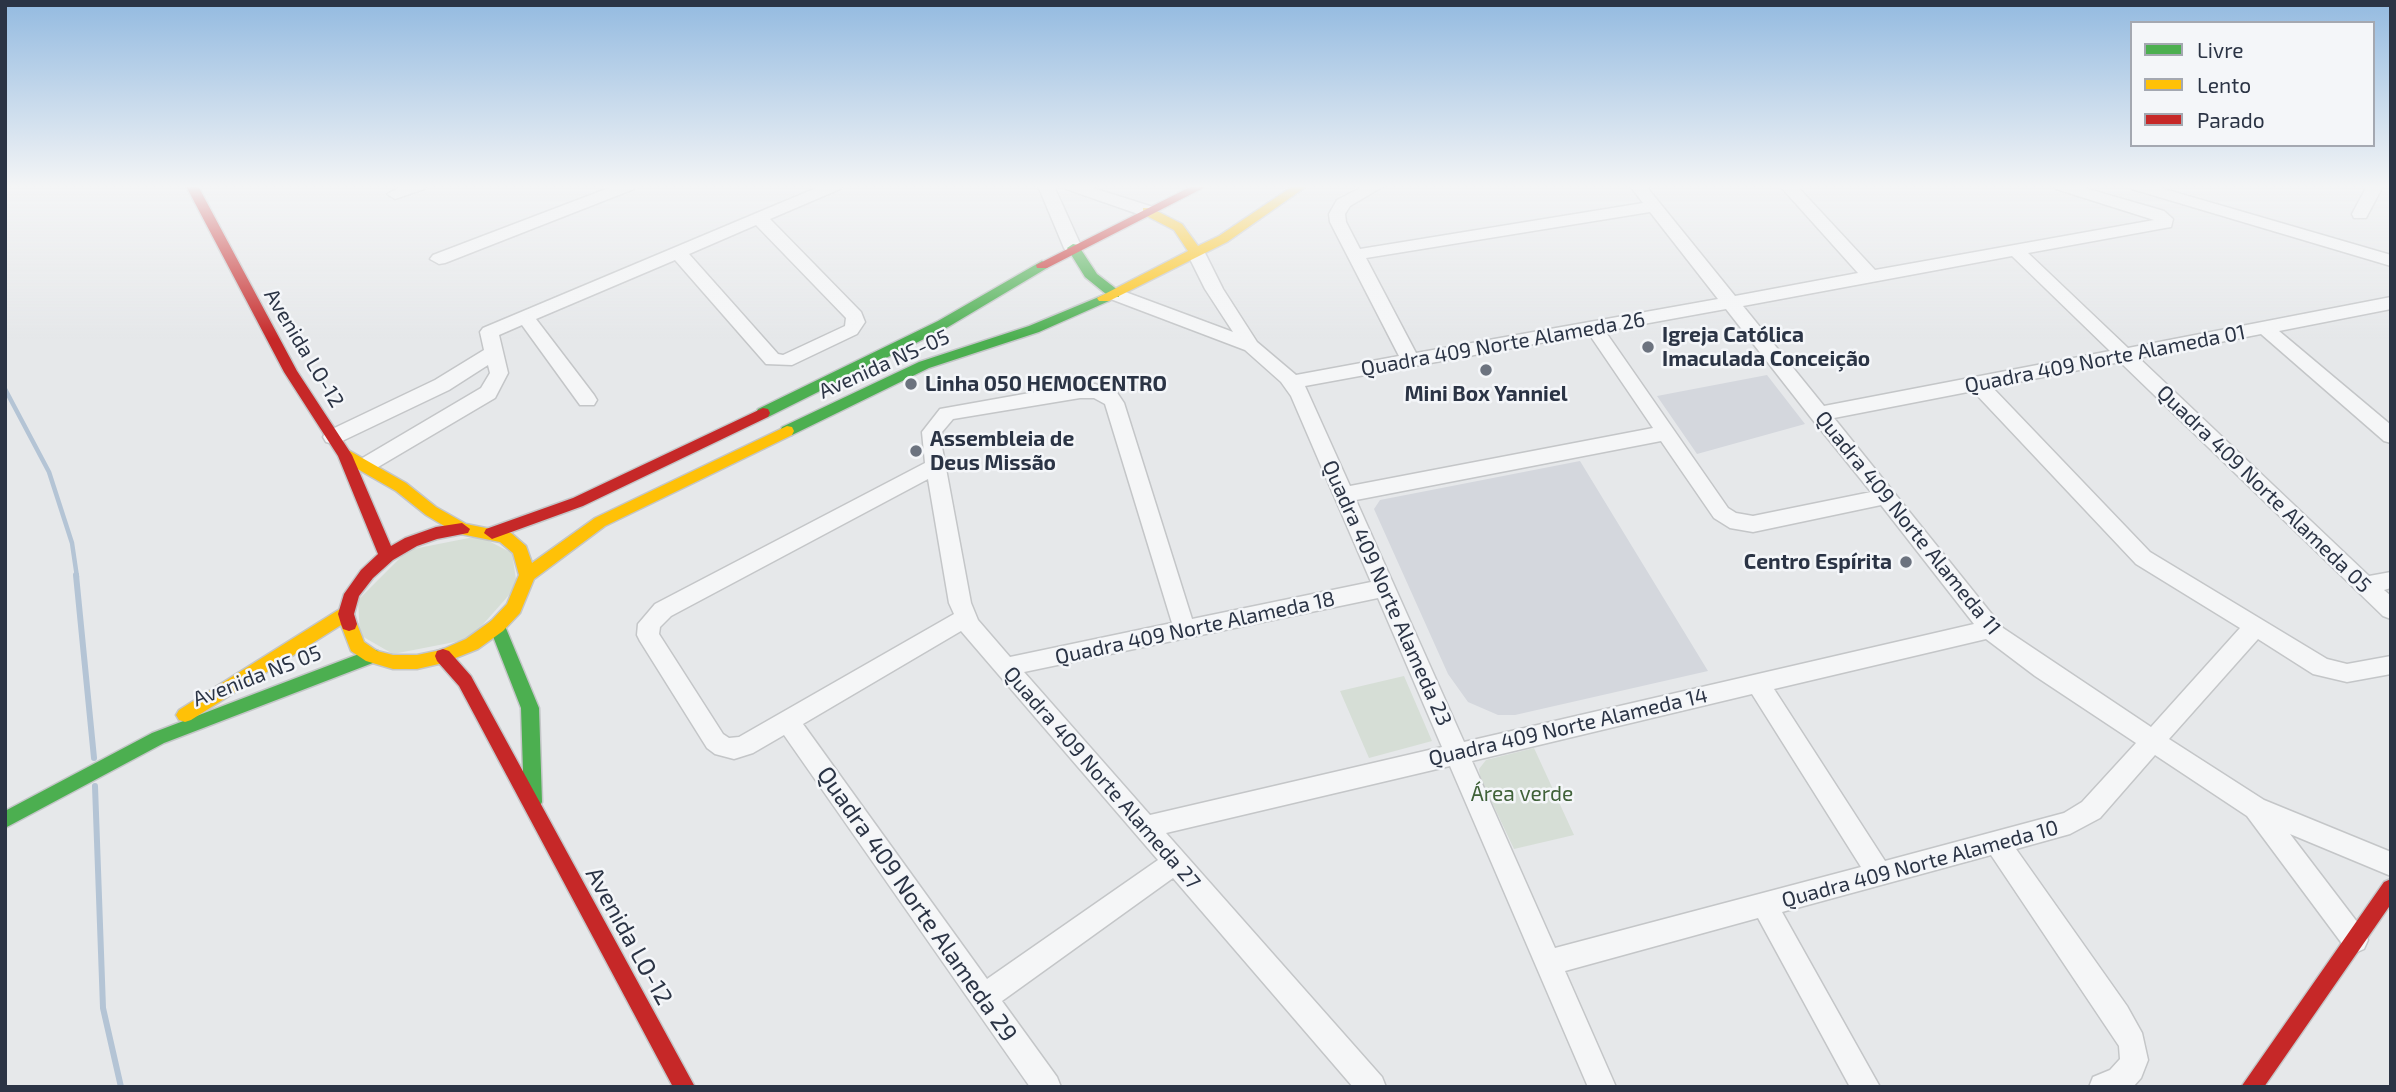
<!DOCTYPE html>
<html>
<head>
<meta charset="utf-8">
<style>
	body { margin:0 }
	#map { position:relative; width:2396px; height:1092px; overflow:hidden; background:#e6e8ea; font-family:"Exo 2",sans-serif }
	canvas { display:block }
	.frame { position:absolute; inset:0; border:7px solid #2b3445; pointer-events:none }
	.legend { position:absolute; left:2130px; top:21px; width:245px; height:126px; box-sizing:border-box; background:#f4f6f9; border:2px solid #a4a8b1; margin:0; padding:9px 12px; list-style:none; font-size:21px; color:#2b3445 }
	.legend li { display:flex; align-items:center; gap:14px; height:35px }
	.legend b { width:35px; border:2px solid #a4a8b1 }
</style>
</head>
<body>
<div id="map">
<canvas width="2396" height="1092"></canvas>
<div class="frame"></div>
<ul class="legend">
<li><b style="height:9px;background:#4caf50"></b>Livre</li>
<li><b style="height:9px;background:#ffc107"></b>Lento</li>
<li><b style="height:9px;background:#c62828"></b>Parado</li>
</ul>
</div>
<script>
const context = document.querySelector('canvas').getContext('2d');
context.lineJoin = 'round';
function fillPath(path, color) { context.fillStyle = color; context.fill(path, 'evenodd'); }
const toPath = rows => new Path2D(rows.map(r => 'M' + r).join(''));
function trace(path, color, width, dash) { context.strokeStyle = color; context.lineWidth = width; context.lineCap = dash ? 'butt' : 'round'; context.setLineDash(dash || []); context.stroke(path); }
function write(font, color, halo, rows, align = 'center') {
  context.font = font + ' "Exo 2",sans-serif'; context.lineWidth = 5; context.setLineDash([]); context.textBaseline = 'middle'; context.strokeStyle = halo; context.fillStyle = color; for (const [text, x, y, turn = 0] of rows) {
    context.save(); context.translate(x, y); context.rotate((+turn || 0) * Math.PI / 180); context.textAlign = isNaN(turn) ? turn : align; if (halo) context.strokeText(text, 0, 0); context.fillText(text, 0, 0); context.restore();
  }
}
fillPath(toPath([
	[1767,375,1805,424,1697,454,1657,396],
	[1580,461,1708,671,1515,715,1498,715,1468,702,1448,674,1374,509,1380,500]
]), '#d4d7dd');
fillPath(toPath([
	[479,536,512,553,517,586,470,639,393,654,360,635,358,600,408,550],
	[1404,676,1432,741,1369,758,1340,691],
	[1534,748,1574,835,1514,849,1480,777,1479,769,1486,760]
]), '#d6ded6');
trace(toPath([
	[5,389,49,472,72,543,77,577]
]), '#b4c4d5', 4.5);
trace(toPath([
	[76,575,94,758],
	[95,786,103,1008,121,1087]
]), '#b4c4d5', 6);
const street = toPath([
	[403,186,426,186,424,189,395,199,387,194,403,186],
	[614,186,636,186,634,189,445,263,439,264,430,259,433,255,614,186],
	[821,186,842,186,840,189,770,219,861,312,865,322,857,334,792,365,766,364,675,260,536,319,594,395,597,400,594,405,580,405,522,325,499,335,508,373,495,398,373,470,366,472,359,470,356,465,359,460,481,388,490,373,488,365,449,390,340,442,333,444,326,442,323,437,326,432,435,380,484,350,480,332,483,328,821,186],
	[756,225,846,318,845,326,783,355,778,354,689,254,756,225],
	[1038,186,1054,186,1082,248,1079,252,1067,252,1064,248,1038,186],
	[1064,186,1087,186,1153,207,1155,211,1153,215,1141,215,1066,189,1064,186],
	[1364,186,1384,186,1350,206,1345,214,1346,222,1360,249,1643,203,1630,186,1646,186,1735,296,1858,273,1780,186,1797,186,1875,270,2154,220,2056,189,2054,186,2078,186,2164,211,2173,219,2171,227,2165,228,2028,253,2128,348,2391,297,2391,309,2279,331,2391,425,2391,443,2384,441,2261,334,2139,358,2369,576,2391,572,2391,588,2384,590,2391,596,2391,619,2383,616,2120,362,1992,387,2150,552,2327,659,2347,664,2391,656,2391,674,2347,682,2313,674,2258,639,2169,739,2264,800,2391,852,2391,876,2290,834,2364,931,2368,940,2364,949,2355,953,2346,949,2247,816,2155,755,2100,818,2070,834,2016,849,2127,1006,2142,1033,2148,1060,2141,1078,2133,1087,2089,1087,2093,1077,2110,1070,2120,1059,2119,1046,1991,855,1782,912,1880,1087,1850,1087,1758,918,1565,971,1616,1087,1588,1087,1450,766,1166,833,1382,1077,1386,1087,1353,1087,1173,878,1002,1001,1057,1077,1061,1087,1030,1087,784,735,753,753,734,759,715,754,707,748,640,641,637,635,638,624,655,604,925,463,922,432,940,409,1080,384,1095,384,1116,391,1124,403,1192,619,1371,582,1291,396,1281,382,1245,350,1108,298,1105,294,1108,290,1120,290,1233,332,1205,289,1187,253,1196,248,1205,253,1223,289,1257,342,1296,375,1399,356,1330,222,1329,214,1337,200,1364,186],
	[1650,212,1718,299,1416,353,1366,258,1650,212],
	[2012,256,2110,351,1824,406,1743,306,2012,256],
	[1726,309,1812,419,1871,492,1753,516,1736,513,1728,508,1605,331,1726,309],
	[1589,334,1653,428,1350,486,1305,386,1589,334],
	[1973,391,2136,564,2240,628,2151,727,2003,628,1834,418,1973,391],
	[1080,398,1094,398,1105,404,1172,623,1010,657,978,620,971,603,942,447,942,432,953,419,1080,398],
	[1661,441,1714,518,1730,528,1753,532,1881,505,1974,624,1464,742,1356,500,1661,441],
	[928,479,949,603,954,614,739,737,729,738,723,734,659,634,660,627,671,616,928,479],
	[1378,598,1442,747,1150,815,1024,672,1378,598],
	[961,631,1158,860,987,979,803,724,961,631],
	[1986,639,2035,676,2136,743,2082,802,2064,813,1885,861,1774,689,1986,639],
	[1752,694,1861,867,1555,948,1472,761,1752,694],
	[2130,186,2154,186,2391,255,2391,266,2132,189,2130,186],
	[2367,186,2383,186,2366,218,2354,218,2352,214,2367,186]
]);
const fast = toPath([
	[1073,244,1078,245,1097,274,1119,291,1119,297,1110,297,1109,301,1039,332,929,368,792,435,782,435,780,431,782,427,919,362,1029,326,1106,294,1085,277,1067,248,1073,244],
	[1042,261,1048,265,1047,268,948,327,768,417,758,417,756,413,758,409,938,321,1042,261],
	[497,619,503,621,505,626,539,708,542,802,539,808,533,810,527,808,524,802,521,708,489,626,491,621,497,619],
	[372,649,378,651,380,656,378,661,164,743,5,828,5,811,152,733,372,649]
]);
const slow = toPath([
	[1293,186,1307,186,1227,242,1109,301,1099,301,1097,298,1188,251,1174,230,1143,214,1143,208,1151,208,1182,224,1198,246,1219,236,1293,186],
	[787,426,792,427,794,431,792,435,605,526,534,579,520,613,503,631,478,649,443,663,417,669,393,669,366,661,351,651,341,625,191,720,185,722,179,720,176,715,179,710,340,609,352,609,354,614,352,618,357,624,364,642,377,651,393,655,417,655,441,650,466,639,491,621,507,604,519,575,513,553,500,542,456,533,426,515,396,491,340,459,338,455,340,451,350,451,406,483,436,507,466,524,511,533,526,546,532,563,595,518,787,426]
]);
const jam = toPath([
	[186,186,198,186,297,371,352,455,391,546,405,538,436,527,462,523,470,529,468,533,437,539,417,546,393,560,373,578,359,596,354,614,357,624,355,629,349,631,343,629,341,624,338,614,344,594,361,570,378,554,338,456,284,372,186,186],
	[1192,186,1207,186,1047,268,1037,268,1036,265,1192,186],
	[763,408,768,409,770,413,768,417,583,506,492,539,484,533,486,529,573,498,763,408],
	[443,649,449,651,471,676,695,1087,673,1087,459,686,437,661,435,656,437,651,443,649],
	[2391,879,2391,904,2264,1087,2241,1087,2384,882,2391,879]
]);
trace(street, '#c4c6c8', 3);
trace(fast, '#c4c6c8', 3);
trace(slow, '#c4c6c8', 3);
trace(jam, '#c4c6c8', 3);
fillPath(street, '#f5f6f7');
fillPath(fast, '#4caf50');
fillPath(slow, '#ffc107');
fillPath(jam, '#c62828');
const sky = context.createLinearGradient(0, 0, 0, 339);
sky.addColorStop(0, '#93bae0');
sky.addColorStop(0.55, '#f4f5f6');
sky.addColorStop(1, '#f4f5f600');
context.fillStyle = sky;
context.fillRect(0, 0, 2396, 339);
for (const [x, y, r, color] of [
	[1648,347,7,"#6c737f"],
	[1486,370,7,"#6c737f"],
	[911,384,7,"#6c737f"],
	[916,451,7,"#6c737f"],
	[1906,562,7,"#6c737f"]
]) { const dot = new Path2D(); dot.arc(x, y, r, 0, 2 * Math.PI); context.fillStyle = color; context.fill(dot); trace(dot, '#f4f6f9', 2.5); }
write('bold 21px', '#2b3445', '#f4f6f9', [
	["Igreja Católica",1662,335],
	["Imaculada Conceição",1662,359],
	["Linha 050 HEMOCENTRO",925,384],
	["Mini Box Yanniel",1486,394,"center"],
	["Assembleia de",930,439],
	["Deus Missão",930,463],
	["Centro Espírita",1892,562,"right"]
], 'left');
write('21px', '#2b3445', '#f4f6f9', [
	["Quadra 409 Norte Alameda 26",1503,344,-10],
	["Avenida LO-12",304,348,59],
	["Quadra 409 Norte Alameda 01",2105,359,-11],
	["Avenida NS-05",884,364,-24],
	["Quadra 409 Norte Alameda 05",2264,489,44],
	["Quadra 409 Norte Alameda 11",1908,523,51],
	["Quadra 409 Norte Alameda 23",1387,593,66],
	["Quadra 409 Norte Alameda 18",1195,628,-12],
	["Avenida NS 05",257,676,-21],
	["Quadra 409 Norte Alameda 14",1568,727,-13],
	["Quadra 409 Norte Alameda 27",1102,778,49],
	["Quadra 409 Norte Alameda 10",1920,864,-15]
]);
write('21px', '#3f6138', '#f4f6f9', [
	["Área verde",1522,794]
]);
write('24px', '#2b3445', '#f4f6f9', [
	["Quadra 409 Norte Alameda 29",917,904,55],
	["Avenida LO-12",629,936,61]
]);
</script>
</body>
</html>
